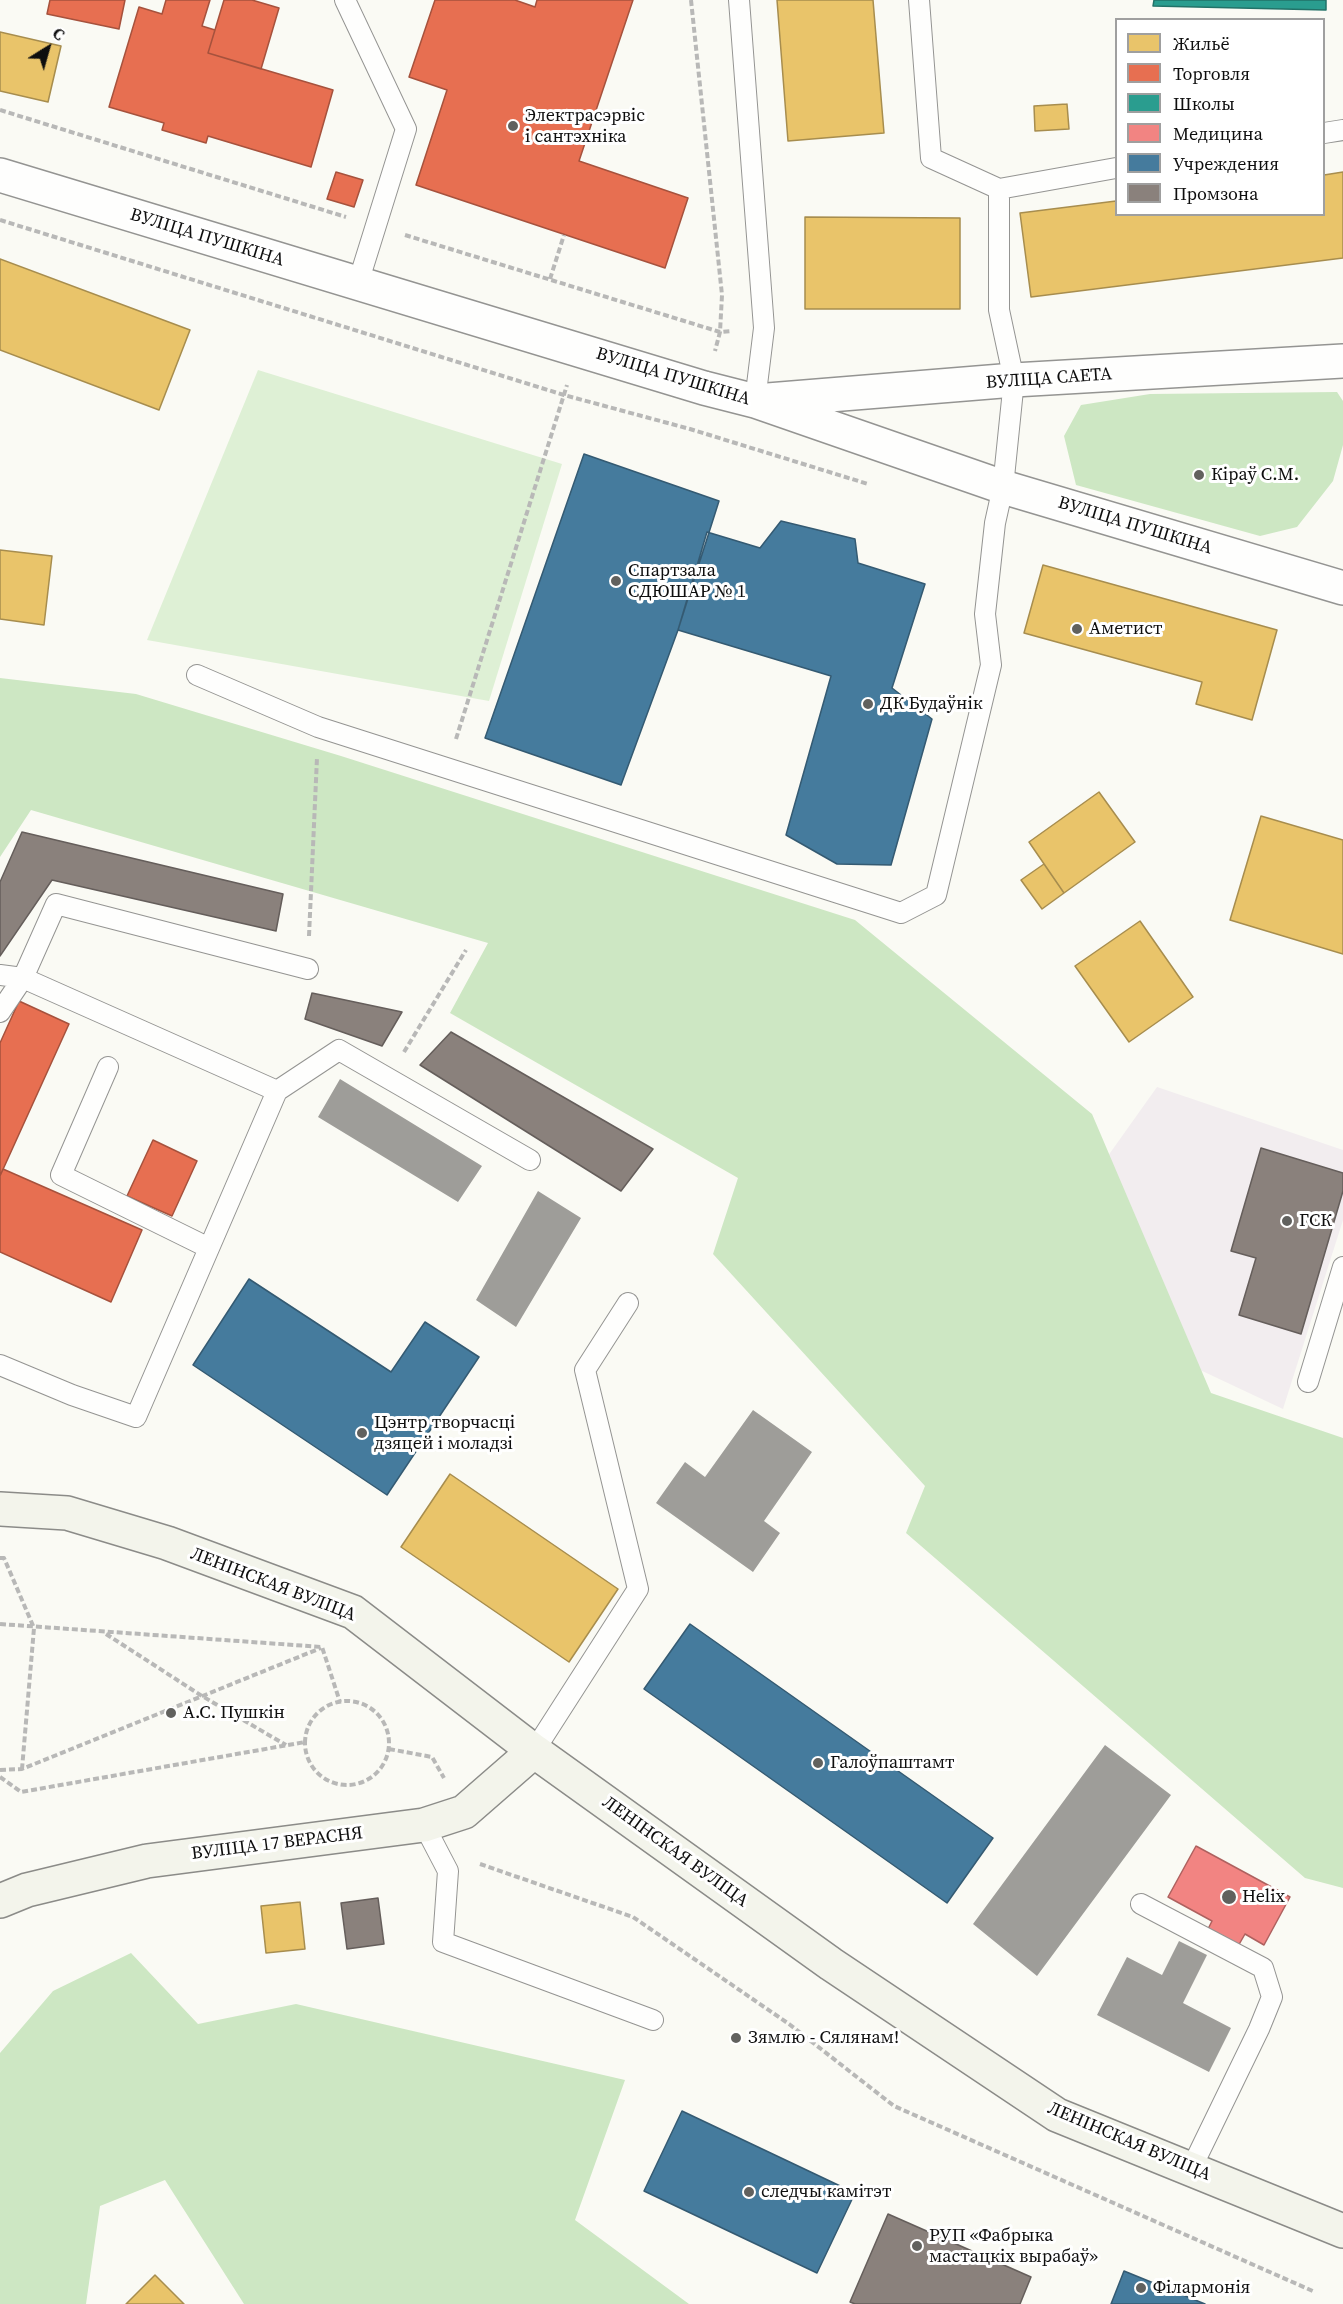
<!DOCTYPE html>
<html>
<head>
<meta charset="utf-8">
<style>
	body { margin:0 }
	#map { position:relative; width:1343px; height:2304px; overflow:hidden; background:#fafaf4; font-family:"Source Serif 4",serif }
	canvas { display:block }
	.legend { position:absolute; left:1115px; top:18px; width:210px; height:198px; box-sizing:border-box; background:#fff; border:2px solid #9f9f9f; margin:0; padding:8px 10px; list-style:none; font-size:18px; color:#0e0e0e }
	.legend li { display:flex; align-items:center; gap:12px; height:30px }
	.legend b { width:30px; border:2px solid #9f9f9f }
	.north { position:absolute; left:18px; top:18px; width:60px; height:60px; -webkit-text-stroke:4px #fff; paint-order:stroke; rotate:37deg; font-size:16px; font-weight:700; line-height:24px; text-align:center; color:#0e0e0e }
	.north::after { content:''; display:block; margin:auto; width:21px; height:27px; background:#0e0e0e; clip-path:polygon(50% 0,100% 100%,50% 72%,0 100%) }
</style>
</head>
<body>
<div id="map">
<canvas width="1343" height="2304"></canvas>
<ul class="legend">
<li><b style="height:16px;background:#e9c46a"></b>Жильё</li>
<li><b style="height:16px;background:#e76f51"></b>Торговля</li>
<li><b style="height:16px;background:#2a9d8f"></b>Школы</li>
<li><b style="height:16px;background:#f28482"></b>Медицина</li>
<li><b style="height:16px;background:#457b9d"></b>Учреждения</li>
<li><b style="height:16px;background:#8a817c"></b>Промзона</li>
</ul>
<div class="north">С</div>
</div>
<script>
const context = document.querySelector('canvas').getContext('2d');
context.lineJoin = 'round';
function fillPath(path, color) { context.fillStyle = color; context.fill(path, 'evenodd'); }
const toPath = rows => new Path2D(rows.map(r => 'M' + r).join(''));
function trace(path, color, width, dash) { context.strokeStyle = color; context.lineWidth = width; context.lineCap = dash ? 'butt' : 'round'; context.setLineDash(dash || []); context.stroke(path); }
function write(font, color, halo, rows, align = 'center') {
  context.font = font + ' "Source Serif 4",serif'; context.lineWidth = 6; context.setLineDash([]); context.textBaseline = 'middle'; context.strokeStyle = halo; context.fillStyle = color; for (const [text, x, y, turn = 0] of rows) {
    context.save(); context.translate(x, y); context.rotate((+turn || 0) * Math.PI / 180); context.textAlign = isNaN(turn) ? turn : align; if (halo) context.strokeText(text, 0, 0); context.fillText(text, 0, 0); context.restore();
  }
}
fillPath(toPath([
	[1157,1087,1343,1150,1343,1220,1283,1409,1113,1329,1056,1229]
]), '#f2edef');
fillPath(toPath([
	[258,370,562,464,489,701,147,640]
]), '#def0d5');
fillPath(toPath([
	[1337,392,1343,401,1343,445,1333,481,1297,527,1260,536,1076,485,1064,436,1081,405,1150,394],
	[0,678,136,694,341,756,855,920,1092,1114,1211,1393,1343,1438,1343,1888,1305,1878,906,1533,925,1486,713,1254,738,1178,450,1013,488,943,31,810,0,857],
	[131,1953,198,2024,296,2004,625,2080,575,2220,689,2304,244,2304,165,2180,100,2206,86,2304,0,2304,0,2053,53,1991]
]), '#cde7c3');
const homes = toPath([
	[777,0,873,0,884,133,788,141,777,0],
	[0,32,61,46,48,102,0,91,0,32],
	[1067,104,1069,129,1035,131,1034,106,1067,104],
	[1343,172,1343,258,1031,297,1020,213,1116,201,1116,214,1324,214,1324,175,1343,172],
	[805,217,960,218,960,309,805,309,805,217],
	[0,259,190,330,159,410,0,350,0,259],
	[0,550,52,556,44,625,0,619,0,550],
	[1043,565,1277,630,1252,720,1196,704,1202,682,1024,633,1043,565],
	[1099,792,1135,842,1064,893,1029,842,1099,792],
	[1261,816,1343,840,1343,954,1230,920,1261,816],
	[1044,864,1064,893,1042,909,1021,880,1044,864],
	[1140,921,1193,997,1129,1042,1075,966,1140,921],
	[450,1474,618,1589,569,1662,401,1547,450,1474],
	[300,1902,305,1949,266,1953,261,1906,300,1902],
	[155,2275,184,2304,126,2304,155,2275]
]);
fillPath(homes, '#e9c46a');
trace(homes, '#a78d4e', 1.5);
const shops = toPath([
	[50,0,125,0,119,29,47,14,50,0],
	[166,0,210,0,202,26,215,30,208,53,333,90,311,167,208,136,206,143,162,130,164,123,109,107,139,7,162,14,166,0],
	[224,0,252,0,279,8,261,69,208,53,224,0],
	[435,0,515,0,535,7,537,0,633,0,579,161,688,198,665,268,416,185,447,90,409,77,435,0],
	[336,172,363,180,354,207,327,199,336,172],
	[19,1001,69,1024,0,1176,0,1043,19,1001],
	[153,1140,197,1161,172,1216,127,1196,153,1140],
	[3,1169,142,1230,111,1302,0,1252,0,1176,3,1169]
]);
fillPath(shops, '#e76f51');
trace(shops, '#a6523d', 1.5);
const schools = toPath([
	[1154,0,1326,0,1326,10,1153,6,1154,0]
]);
fillPath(schools, '#2a9d8f');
trace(schools, '#227268', 1.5);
const health = toPath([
	[1196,1846,1290,1897,1264,1945,1245,1934,1237,1948,1207,1931,1212,1921,1168,1897,1196,1846]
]);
fillPath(health, '#f28482');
trace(health, '#ae615f', 1.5);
const public = toPath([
	[584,454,719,501,678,630,621,785,485,738,584,454],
	[781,521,855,539,858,563,925,584,892,688,932,719,891,865,837,864,786,835,831,676,678,630,707,532,760,548,781,521],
	[249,1279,391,1372,425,1322,479,1357,387,1495,193,1365,249,1279],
	[690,1624,993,1838,947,1903,644,1689,690,1624],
	[682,2111,855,2193,817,2273,644,2191,682,2111],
	[1124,2271,1205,2304,1111,2304,1124,2271]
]);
fillPath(public, '#457b9d');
trace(public, '#345a72', 1.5);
const industry = toPath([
	[22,832,283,894,276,931,52,880,0,956,0,882,22,832],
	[312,993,402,1012,382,1046,305,1019,312,993],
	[451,1032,653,1149,621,1191,420,1065,451,1032],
	[1261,1148,1343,1173,1343,1191,1301,1334,1239,1315,1256,1258,1231,1251,1261,1148],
	[378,1898,384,1944,347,1949,341,1903,378,1898],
	[888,2214,1031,2277,1020,2304,855,2304,850,2302,888,2214]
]);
fillPath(industry, '#8a817c');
trace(industry, '#655e5b', 1.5);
fillPath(toPath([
	[340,1079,482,1166,458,1202,318,1117],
	[538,1191,581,1218,516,1327,476,1300],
	[753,1410,812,1452,764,1521,780,1533,753,1572,656,1503,685,1462,705,1477],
	[1105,1745,1171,1795,1037,1976,973,1924],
	[1179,1941,1207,1955,1183,2003,1231,2028,1209,2072,1097,2015,1127,1957,1162,1975]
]), '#9e9d99');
const lane = toPath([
	[345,0,406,129,358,283],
	[739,0,764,328,755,401],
	[919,0,931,158,999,189],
	[1324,133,1343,130],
	[197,675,318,727,901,913,936,895,991,665,985,614,995,523,1003,487,1014,380,999,310,999,189,1116,168],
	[0,975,23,978,277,1091],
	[0,1012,23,978,56,904,308,969],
	[108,1067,61,1175,209,1248],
	[0,1365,72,1395,136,1417,277,1091,339,1050,530,1160],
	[1308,1382,1343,1267],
	[534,1751,638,1589,585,1370,628,1303],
	[424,1825,448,1871,443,1942,653,2020],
	[1141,1904,1263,1968,1272,1997,1259,2029,1191,2169]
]);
const street = toPath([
	[0,175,704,388,755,401,1003,487,1343,588],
	[768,400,1014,380,1343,361]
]);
const secondary = toPath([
	[0,1509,67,1513,167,1543,353,1612,534,1751,831,1964,1057,2115,1343,2231],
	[0,1901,27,1890,147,1861,424,1825,464,1812,534,1751]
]);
trace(lane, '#949492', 22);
trace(street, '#949492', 36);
trace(secondary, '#8b8b88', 36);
trace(toPath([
	[691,0,722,295,720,332,715,351],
	[0,110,346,217],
	[0,220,564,395,690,429,868,484],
	[405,235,720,332,731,331],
	[550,279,564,235],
	[456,739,567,385],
	[309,936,317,758],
	[404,1052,466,950],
	[0,1558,4,1558,34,1628,22,1769],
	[0,1624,322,1647,340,1702],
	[106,1634,202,1696,286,1745],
	'305 1743a42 42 0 1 1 84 0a42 42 0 1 1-84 0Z',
	[389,1749,432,1757,444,1778],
	[0,1770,22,1769,321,1648],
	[0,1777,21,1792,305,1742],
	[480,1864,633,1917,789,2024,894,2106,1315,2292]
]), '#b8b8b7', 4, [6, 3]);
trace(lane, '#fefefd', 20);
trace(street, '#fefefd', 33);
trace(secondary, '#f3f4eb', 33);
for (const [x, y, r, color] of [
	[513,126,6,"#61615e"],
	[1199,475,6,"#61615e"],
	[616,581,6,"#61615e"],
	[1077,629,6,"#61615e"],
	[868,704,6,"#61615e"],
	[1287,1221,6,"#61615e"],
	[362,1433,6,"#61615e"],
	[171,1713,6,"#61615e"],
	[818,1763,6,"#61615e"],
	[1229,1897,8,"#61615e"],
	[736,2038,6,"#61615e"],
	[749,2192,6,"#61615e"],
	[917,2246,6,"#61615e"],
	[1141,2288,6,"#61615e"]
]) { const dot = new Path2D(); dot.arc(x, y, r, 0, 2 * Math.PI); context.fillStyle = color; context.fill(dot); trace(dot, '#fff', 2); }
write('18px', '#0e0e0e', '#fff', [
	["Электрасэрвіс",525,116],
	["і сантэхніка",525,137],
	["Кіраў С.М.",1211,475],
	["Спартзала",628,571],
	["СДЮШАР № 1",628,592],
	["Аметист",1089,629],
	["ДК Будаўнік",880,704],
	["ГСК",1299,1221],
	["Цэнтр творчасці",374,1423],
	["дзяцей і моладзі",374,1444],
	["А.С. Пушкін",183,1713],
	["Галоўпаштамт",830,1763],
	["Helix",1242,1897],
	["Зямлю - Сялянам!",748,2038],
	["следчы камітэт",761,2192],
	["РУП «Фабрыка",929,2236],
	["мастацкіх вырабаў»",929,2257],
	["Філармонія",1153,2288]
], 'left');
write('18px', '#0e0e0e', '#fff', [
	["ВУЛІЦА ПУШКІНА",207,238,17],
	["ВУЛІЦА ПУШКІНА",673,377,17],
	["ВУЛІЦА САЕТА",1049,379,-4],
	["ВУЛІЦА ПУШКІНА",1135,526,17],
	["ЛЕНІНСКАЯ ВУЛІЦА",273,1585,21],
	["ВУЛІЦА 17 ВЕРАСНЯ",277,1844,-7],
	["ЛЕНІНСКАЯ ВУЛІЦА",675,1852,36],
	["ЛЕНІНСКАЯ ВУЛІЦА",1129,2142,23]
]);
</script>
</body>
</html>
